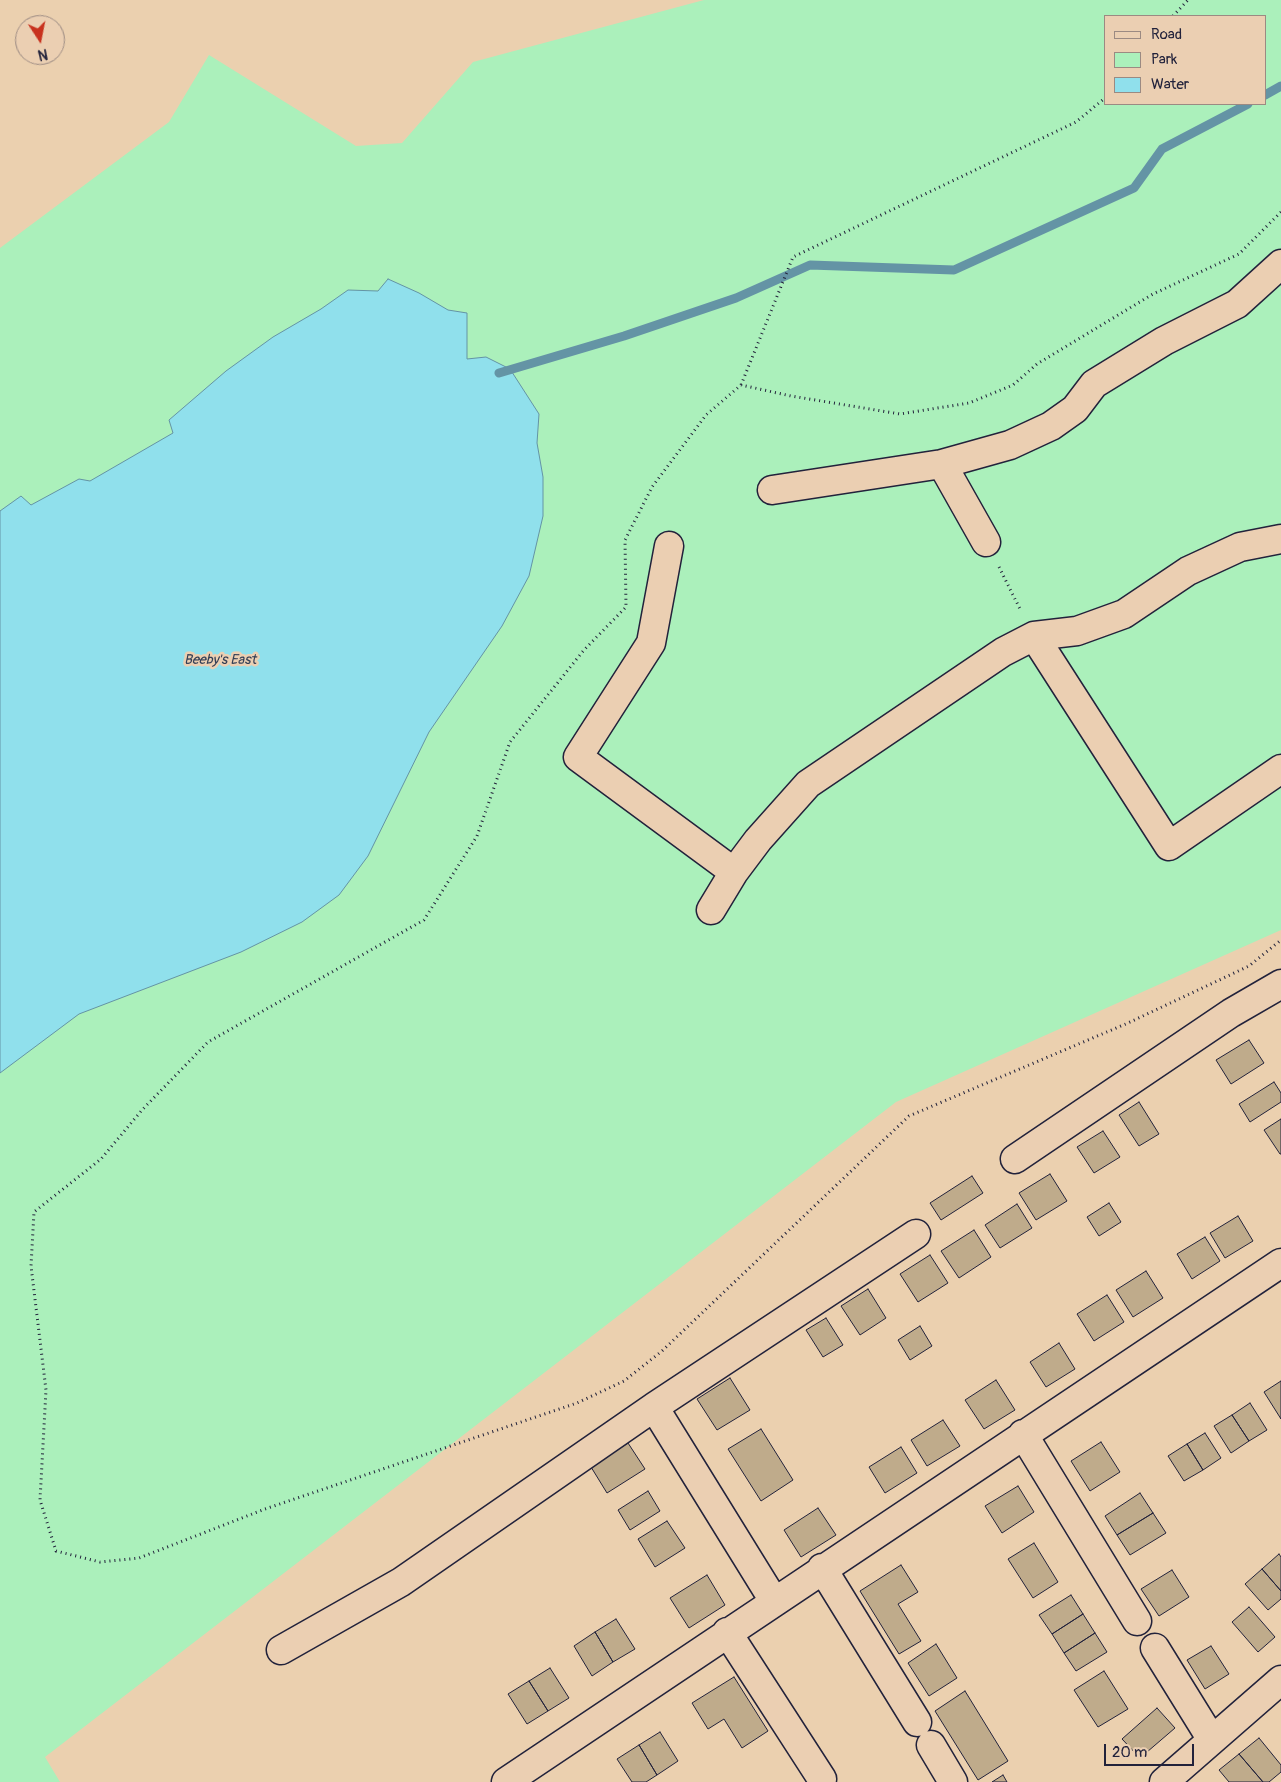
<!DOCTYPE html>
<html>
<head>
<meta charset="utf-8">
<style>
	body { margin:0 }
	#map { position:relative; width:1281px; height:1782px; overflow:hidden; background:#ebd0af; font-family:Pangolin,sans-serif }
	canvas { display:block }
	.legend { position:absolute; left:1104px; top:15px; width:162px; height:90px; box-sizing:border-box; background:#ebcfb2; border:1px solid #9b8a82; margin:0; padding:6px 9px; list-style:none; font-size:15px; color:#22223b }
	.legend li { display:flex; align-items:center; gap:10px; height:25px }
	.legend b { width:25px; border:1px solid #9b8a82 }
	.north { position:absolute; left:15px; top:15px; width:50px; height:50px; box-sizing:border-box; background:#ebcfb2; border:1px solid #9b8a82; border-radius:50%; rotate:169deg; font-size:14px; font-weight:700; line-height:20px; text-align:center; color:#22223b }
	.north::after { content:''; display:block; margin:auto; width:18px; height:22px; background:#c8321e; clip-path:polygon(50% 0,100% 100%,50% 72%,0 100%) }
	.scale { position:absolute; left:1104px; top:1744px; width:90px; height:22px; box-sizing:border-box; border:2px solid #22223b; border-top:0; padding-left:6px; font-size:15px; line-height:18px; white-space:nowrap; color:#22223b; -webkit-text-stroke:4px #ebcfb2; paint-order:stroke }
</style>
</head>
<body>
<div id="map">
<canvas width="1281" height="1782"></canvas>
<ul class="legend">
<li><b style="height:6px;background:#ebcfb2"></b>Road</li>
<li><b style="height:14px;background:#abf0bb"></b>Park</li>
<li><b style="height:14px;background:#90e0ec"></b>Water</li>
</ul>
<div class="north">N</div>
<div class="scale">20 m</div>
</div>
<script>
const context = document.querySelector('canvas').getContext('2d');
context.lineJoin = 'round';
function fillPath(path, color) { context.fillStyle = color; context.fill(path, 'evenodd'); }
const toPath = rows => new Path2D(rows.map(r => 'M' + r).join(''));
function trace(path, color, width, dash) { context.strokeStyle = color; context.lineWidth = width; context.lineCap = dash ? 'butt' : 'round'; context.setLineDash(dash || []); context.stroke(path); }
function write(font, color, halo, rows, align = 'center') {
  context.font = font + ' Pangolin,sans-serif'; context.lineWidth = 5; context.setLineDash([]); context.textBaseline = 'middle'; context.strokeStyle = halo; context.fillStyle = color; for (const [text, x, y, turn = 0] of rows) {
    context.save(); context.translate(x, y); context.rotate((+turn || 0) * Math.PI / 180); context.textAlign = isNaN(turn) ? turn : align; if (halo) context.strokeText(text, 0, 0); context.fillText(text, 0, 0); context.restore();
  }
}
fillPath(toPath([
	[704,0,1281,0,1281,930,896,1102,45,1757,60,1782,0,1782,0,248,169,122,209,55,356,146,402,143,473,62],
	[1105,16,1265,16,1265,104,1105,104]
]), '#abf0bb');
const water = toPath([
	[388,279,419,293,448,310,467,313,467,359,486,357,510,369,539,414,537,443,543,477,543,516,529,576,502,626,429,732,368,856,339,895,302,922,241,952,79,1014,0,1073,0,511,21,496,31,505,79,479,90,481,173,433,169,420,226,371,273,337,321,309,348,290,378,291,388,279]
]);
fillPath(water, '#90e0ec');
trace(water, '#6494a5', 1);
trace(toPath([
	[1265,95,1281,86],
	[499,373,624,336,736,298,810,265,954,270,1134,188,1162,149,1248,104]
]), '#6494a5', 9);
const building = toPath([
	[1249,1040,1264,1063,1231,1084,1216,1060,1249,1040],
	[1274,1082,1281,1093,1281,1102,1250,1122,1239,1104,1274,1082],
	[1139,1102,1159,1134,1139,1146,1119,1115,1139,1102],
	[1281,1119,1281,1154,1280,1154,1264,1130,1281,1119],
	[1103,1131,1120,1157,1094,1173,1077,1147,1103,1131],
	[1050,1174,1067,1201,1036,1220,1019,1193,1050,1174],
	[972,1176,983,1193,941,1220,930,1203,972,1176],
	[1109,1203,1121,1222,1099,1236,1087,1217,1109,1203],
	[1017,1204,1032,1228,1000,1248,985,1225,1017,1204],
	[1238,1216,1253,1241,1225,1258,1210,1233,1238,1216],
	[974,1230,991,1257,959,1278,941,1251,974,1230],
	[1205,1237,1220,1261,1192,1279,1177,1254,1205,1237],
	[930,1255,948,1283,918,1302,900,1274,930,1255],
	[1146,1271,1163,1298,1133,1317,1116,1290,1146,1271],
	[868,1289,886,1318,860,1335,841,1306,868,1289],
	[1107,1295,1124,1322,1094,1341,1077,1314,1107,1295],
	[826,1318,843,1345,823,1357,806,1330,826,1318],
	[920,1326,932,1346,910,1360,898,1340,920,1326],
	[1059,1343,1075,1369,1046,1387,1030,1362,1059,1343],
	[730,1378,750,1410,717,1430,697,1399,730,1378],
	[996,1380,1015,1410,984,1429,965,1400,996,1380],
	[1281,1381,1281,1419,1264,1392,1281,1381],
	[1250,1403,1267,1430,1249,1441,1232,1415,1250,1403],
	[1232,1415,1249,1441,1231,1453,1214,1426,1232,1415],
	[943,1420,960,1446,927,1466,911,1440,943,1420],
	[761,1429,793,1480,761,1501,728,1449,761,1429],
	[1205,1433,1221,1458,1203,1470,1187,1444,1205,1433],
	[1101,1442,1120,1472,1090,1491,1071,1461,1101,1442],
	[628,1443,645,1469,607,1493,591,1467,628,1443],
	[1187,1444,1203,1470,1184,1481,1168,1456,1187,1444],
	[901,1447,917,1473,885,1493,869,1467,901,1447],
	[1018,1486,1034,1512,1002,1533,985,1506,1018,1486],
	[648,1491,660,1511,630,1530,618,1510,648,1491],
	[1140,1493,1153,1513,1117,1535,1105,1516,1140,1493],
	[818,1508,836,1535,801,1557,784,1530,818,1508],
	[1153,1513,1166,1533,1130,1555,1117,1535,1153,1513],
	[667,1521,685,1548,655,1567,638,1539,667,1521],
	[1034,1543,1058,1582,1033,1598,1008,1559,1034,1543],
	[1279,1554,1281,1557,1281,1591,1262,1569,1279,1554],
	[901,1565,918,1592,898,1604,921,1641,899,1654,860,1591,901,1565],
	[1262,1569,1281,1591,1281,1599,1268,1610,1245,1584,1262,1569],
	[1172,1570,1189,1597,1159,1616,1141,1589,1172,1570],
	[707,1575,725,1605,689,1628,670,1598,707,1575],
	[1071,1595,1083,1614,1052,1634,1039,1615,1071,1595],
	[1249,1607,1275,1637,1258,1652,1232,1622,1249,1607],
	[1083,1614,1095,1633,1064,1653,1052,1634,1083,1614],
	[616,1619,635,1649,613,1662,595,1632,616,1619],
	[595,1632,613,1662,592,1676,574,1646,595,1632],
	[1095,1633,1107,1652,1076,1671,1064,1653,1095,1633],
	[936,1644,957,1678,929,1696,908,1663,936,1644],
	[1211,1646,1229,1674,1205,1689,1187,1660,1211,1646],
	[550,1668,569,1698,548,1711,529,1681,550,1668],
	[1104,1671,1128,1709,1098,1727,1074,1690,1104,1671],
	[734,1677,768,1731,742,1748,724,1719,708,1729,692,1703,734,1677],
	[529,1681,548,1711,527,1724,508,1694,529,1681],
	[965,1691,1008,1761,978,1780,935,1711,965,1691],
	[1157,1708,1175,1728,1140,1758,1122,1739,1157,1708],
	[660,1732,678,1761,657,1775,639,1745,660,1732],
	[1259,1738,1281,1765,1281,1772,1269,1782,1263,1782,1239,1754,1259,1738],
	[639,1745,657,1775,646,1782,632,1782,617,1759,639,1745],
	[1239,1754,1263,1782,1229,1782,1219,1770,1239,1754],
	[1003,1775,1007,1782,992,1782,1003,1775]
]);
fillPath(building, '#bfab8b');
trace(building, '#22223b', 1);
const minor = toPath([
	[942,464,1010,445,1051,426,1075,409,1094,384,1164,341,1237,304,1281,264],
	[772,490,942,464,986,542],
	[669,546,651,643,578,757,734,872],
	[1034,636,1169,846,1281,769],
	[711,910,734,872,758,840,808,784,1003,652,1034,636,1077,631,1124,614,1188,571,1240,547,1281,539],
	[1015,1159,1231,1013,1281,984],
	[1023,1434,1137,1621],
	[822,1568,917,1722],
	[774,1601,654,1407,916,1234],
	[727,1632,822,1779],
	[1155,1648,1212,1740],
	[281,1650,401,1582,654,1407],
	[931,1745,953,1782],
	[506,1782,1281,1263],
	[1164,1782,1281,1680]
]);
trace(minor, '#22223b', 31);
trace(toPath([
	[1173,16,1188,0],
	[1281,212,1239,254,1153,294,1037,364,1013,385,969,403,900,414,791,396,741,385,706,415,652,487,625,540,626,607,584,650,510,742,477,836,424,920,208,1042,142,1110,101,1159,34,1212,31,1266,46,1390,40,1500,56,1551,100,1562,139,1558,265,1509,577,1403,624,1381,662,1351,909,1116,1128,1023,1249,966,1281,940],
	[741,385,793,257,1076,122,1105,98],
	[999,567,1021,611]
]), '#22223b', 3, [1, 4]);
trace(minor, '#ebcfb2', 28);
write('italic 14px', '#323e56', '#ebcfb2', [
	["Beeby's East",220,660]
]);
</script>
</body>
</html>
